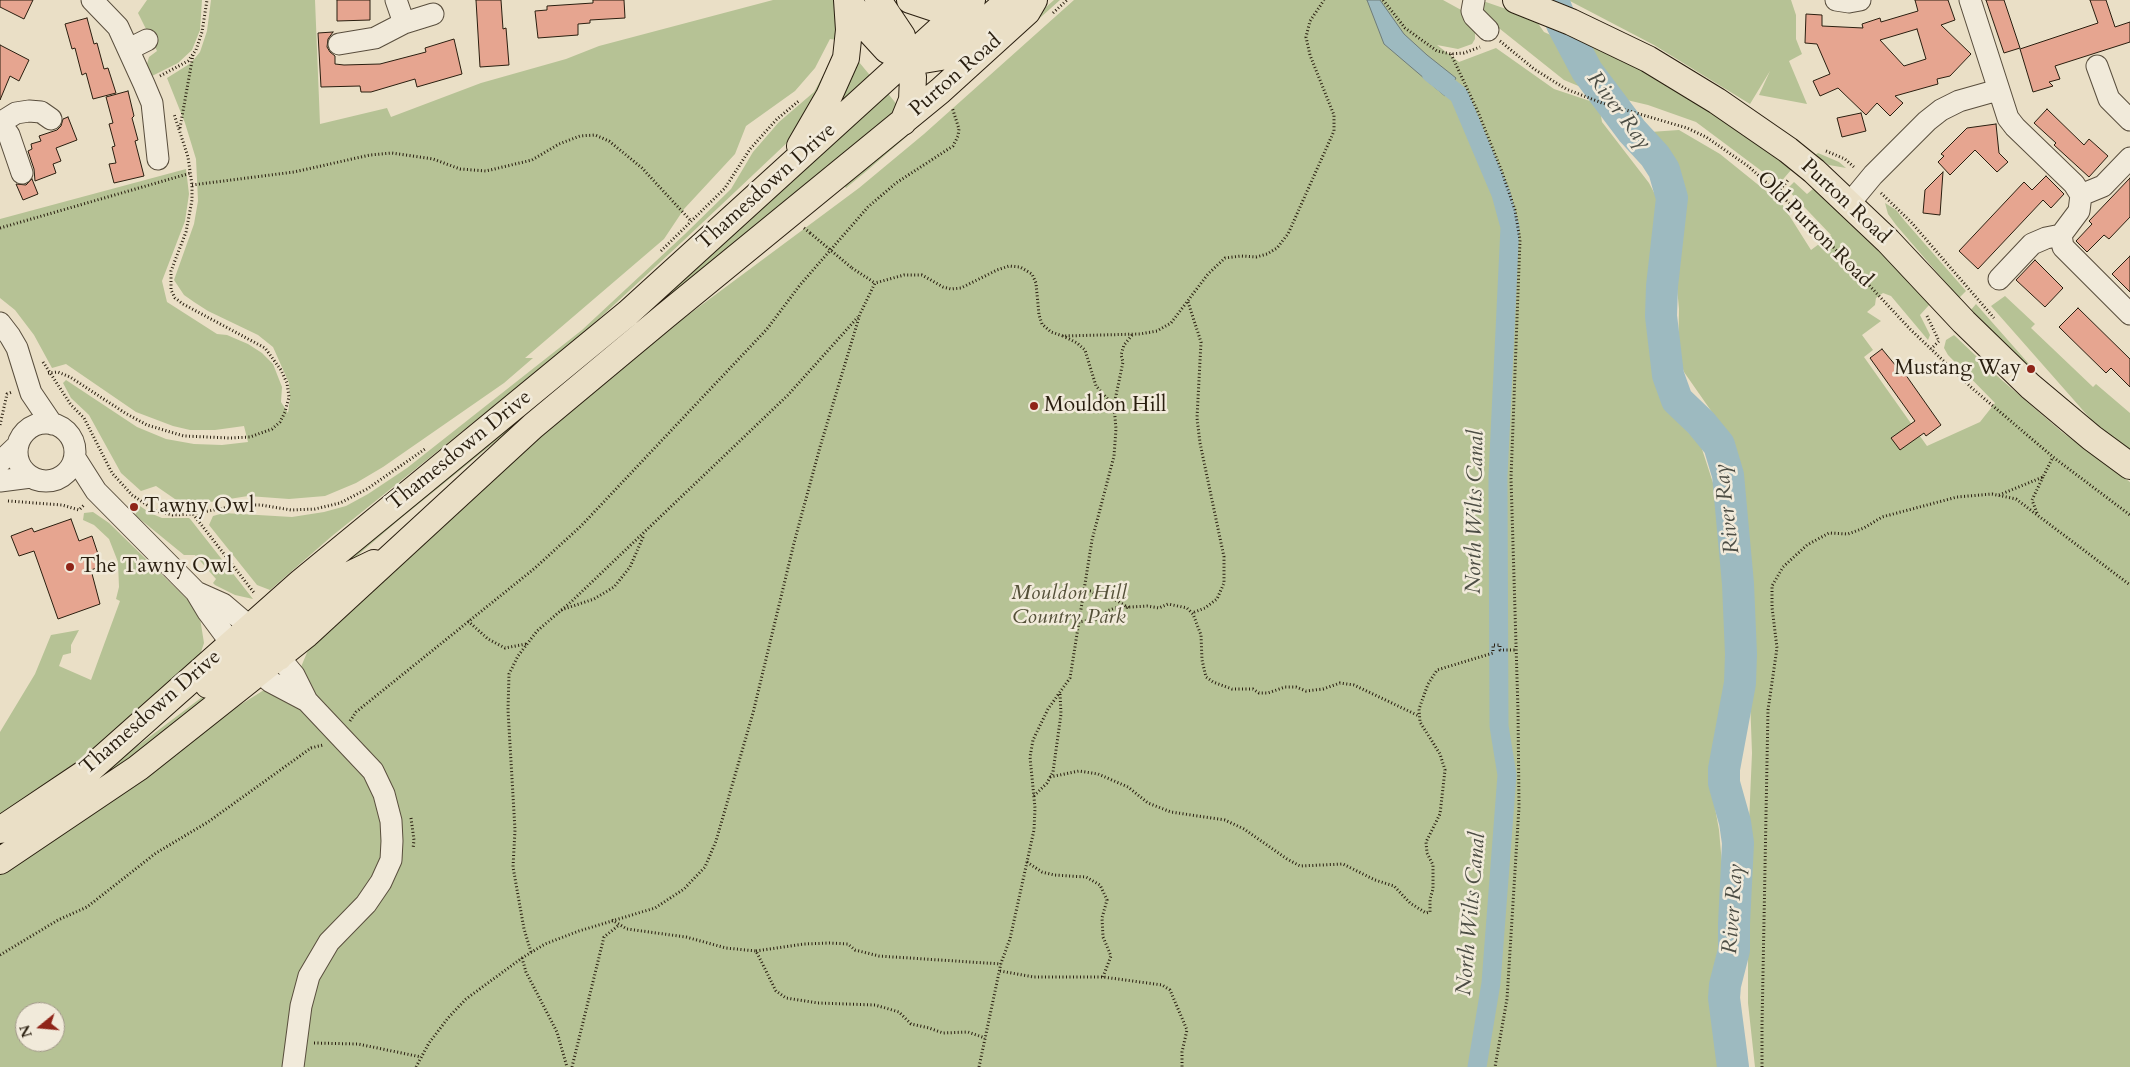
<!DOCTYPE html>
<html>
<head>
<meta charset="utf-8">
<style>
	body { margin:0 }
	#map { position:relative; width:2130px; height:1067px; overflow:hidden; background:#eadfc6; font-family:Cardo,serif }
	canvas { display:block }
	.north { position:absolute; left:15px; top:1002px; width:50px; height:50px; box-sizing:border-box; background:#f1eada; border:1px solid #a19889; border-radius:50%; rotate:253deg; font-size:14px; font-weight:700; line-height:20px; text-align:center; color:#291e0f }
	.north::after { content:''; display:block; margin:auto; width:18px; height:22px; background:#8f2418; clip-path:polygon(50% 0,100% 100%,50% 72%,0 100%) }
</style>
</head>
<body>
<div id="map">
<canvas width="2130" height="1067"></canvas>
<div class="north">N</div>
</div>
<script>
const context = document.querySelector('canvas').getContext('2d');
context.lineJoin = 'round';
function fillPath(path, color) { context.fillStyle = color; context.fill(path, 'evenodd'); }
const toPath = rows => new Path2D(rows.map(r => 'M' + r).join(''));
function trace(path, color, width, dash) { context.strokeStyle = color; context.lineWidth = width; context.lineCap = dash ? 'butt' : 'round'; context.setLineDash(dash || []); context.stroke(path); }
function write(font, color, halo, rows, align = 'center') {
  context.font = font + ' Cardo,serif'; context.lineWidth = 5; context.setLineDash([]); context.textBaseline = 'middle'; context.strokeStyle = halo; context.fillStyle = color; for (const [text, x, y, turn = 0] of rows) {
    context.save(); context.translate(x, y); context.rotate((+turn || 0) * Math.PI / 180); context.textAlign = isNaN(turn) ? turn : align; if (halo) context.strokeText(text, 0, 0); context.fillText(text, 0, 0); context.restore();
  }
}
fillPath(toPath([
	[147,0,202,0,200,30,192,50,178,63,150,77,147,64,149,57,157,51,138,13],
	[211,0,315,0,320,124,387,108,391,117,481,83,566,59,599,46,773,0,835,0,837,40,830,39,815,68,795,91,746,126,735,154,684,209,664,239,525,358,533,358,504,383,383,467,356,483,325,496,289,499,248,496,185,506,156,486,141,491,121,473,89,415,71,398,63,383,66,380,137,427,166,439,194,444,222,445,248,442,244,426,215,430,190,430,173,426,136,412,66,364,52,368,34,335,15,310,0,298,0,219,186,169,189,194,185,221,162,281,167,302,217,334,227,335,248,344,262,353,273,364,282,387,281,402,288,413,290,398,289,383,273,347,258,335,208,311,194,302,184,295,174,280,194,224,198,201,197,179,196,159,185,123,167,78,191,63,200,52,207,31],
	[1054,0,1060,0,977,74,974,71],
	[1074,0,1443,0,1463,11,1475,30,1475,39,1472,44,1458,49,1437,45,1459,62,1496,48,1554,89,1602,105,1600,110,1602,122,1649,183,1660,204,1661,224,1657,253,1650,337,1659,384,1676,419,1701,446,1713,483,1726,588,1725,696,1712,791,1719,830,1722,864,1716,1010,1720,1067,0,1067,0,869,211,723,301,667,313,638,602,379,859,188,924,134],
	[25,1012,55,1012,55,1042,25,1042],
	[1568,0,1791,0,1796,15,1796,39,1802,54,1789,61,1807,104,1759,95,1770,71,1750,104,1654,45],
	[1483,1,1535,19,1544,32,1564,41,1579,47,1585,44,1598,44,1637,65,1750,137,1791,170,1779,184,1696,122,1648,105,1593,92,1564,80,1485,17,1480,4],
	[835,54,841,55,791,139,682,242,576,340,332,536,270,590,257,585,209,525,213,516,224,513,292,517,324,512,346,506,368,494,407,468,582,330,685,234,731,189,753,152,779,122,814,92],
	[854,56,873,79,834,115],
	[886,91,898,106,892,116,675,290,570,381,400,519,296,608,351,554],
	[944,104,869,169,846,188,842,183],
	[1679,130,1720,154,1782,204,1811,250,1831,235,1787,189,1794,182,1807,194,1814,188,1873,243,1930,304,1920,315,1930,335,1928,340,1891,296,1883,293,1876,298,1875,305,1867,312,1881,321,1862,335,1873,350,1864,357,1927,446,1980,422,1995,403,1948,355,1944,348,1946,340,1954,335,1996,375,2062,432,2130,482,2130,1067,1755,1067,1748,1003,1748,846,1752,753,1744,533,1731,449,1714,415,1684,372,1678,355,1679,309,1675,266,1664,188,1650,132],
	[1818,153,1839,162,1846,168,1829,165,1815,155],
	[1885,203,1896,210,1904,220,1966,291,1959,298,1896,225,1888,214],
	[2005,296,2035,324,2031,328,2093,387,2096,384,2130,413,2130,453,2095,424,1991,306],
	[1976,304,2029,364,2025,368,1970,311],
	[140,506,150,513,162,518,189,518,191,520,253,599,235,595,215,585,213,583,216,579,195,555,184,555,135,515],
	[93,512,109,523,189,601,200,618,204,643,199,658,99,751,0,818,0,732,35,674,51,635,79,630,71,645,71,653,63,655,59,666,91,680,120,601,116,599,119,587,118,562,109,539,94,525,83,520,84,513],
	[226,679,166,736,0,848,0,841,70,797]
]), '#b6c295');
const water = toPath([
	[1367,0,1380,0,1404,34,1427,55,1456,78,1445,96,1384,44,1367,0]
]);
fillPath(water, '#9dbac0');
trace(water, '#6f7c79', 1);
trace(toPath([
	[1431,73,1459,95,1501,194,1510,227,1498,476,1499,726,1507,775,1491,983,1477,1067]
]), '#9dbac0', 19);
trace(toPath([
	[1553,0,1562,24,1587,71,1632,131,1655,156,1664,170,1672,198,1662,286,1661,316,1668,375,1677,400,1701,423,1719,445,1728,475,1738,584,1741,654,1740,683,1724,769,1724,783,1735,822,1738,843,1734,924,1734,950,1725,985,1724,998,1733,1067]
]), '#9dbac0', 32);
const building = toPath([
	[0,0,33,0,24,19,0,7,0,0],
	[337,0,370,0,370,20,337,21,337,0],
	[476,0,501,0,503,29,506,28,509,65,480,67,476,0],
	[593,0,624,0,625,18,590,20,590,23,578,24,578,35,538,38,535,11,547,10,547,6,593,3,593,0],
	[1915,0,1948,0,1955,20,1941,25,1971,54,1950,76,1937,79,1938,84,1895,96,1903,103,1890,116,1877,103,1866,115,1838,88,1820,96,1813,81,1830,74,1817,44,1805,43,1806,14,1822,15,1822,26,1863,28,1862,24,1880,18,1881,22,1918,11,1915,0],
	[1917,29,1926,59,1904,66,1880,40,1917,29],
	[1986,0,2004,0,2020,48,2004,53,1986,0],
	[2090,0,2106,0,2115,27,2130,22,2130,42,2055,66,2060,79,2049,82,2053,86,2033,92,2020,49,2098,23,2090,0],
	[87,18,94,44,97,43,104,69,108,68,116,93,93,99,86,73,82,75,75,48,72,49,65,24,87,18],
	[333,32,328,39,327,47,330,52,335,56,335,64,344,65,380,64,426,52,425,48,454,39,462,74,417,87,415,79,371,92,361,92,360,86,321,87,318,33,333,32],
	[0,45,29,60,19,81,10,76,0,100,0,45],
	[128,91,134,116,132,118,138,140,135,141,144,176,114,183,109,164,116,163,112,147,115,146,109,124,113,123,106,97,128,91],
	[2047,109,2084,145,2089,139,2108,156,2089,177,2054,145,2056,143,2034,123,2047,109],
	[1861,113,1866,131,1842,137,1837,118,1861,113],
	[68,117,77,140,56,148,61,161,53,164,56,173,35,181,34,169,28,151,32,149,31,144,41,141,39,136,57,130,61,126,63,119,68,117],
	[1996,124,1999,153,2008,162,1997,172,1975,150,1950,175,1938,162,1944,156,1941,154,1967,128,1996,124],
	[1943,172,1940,215,1923,213,1925,190,1943,172],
	[2046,176,2064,194,2051,208,2043,200,1978,269,1959,251,2024,182,2032,190,2046,176],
	[2130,178,2130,217,2109,239,2104,235,2087,252,2076,241,2092,224,2089,221,2130,178],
	[32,179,38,194,23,200,16,184,26,185,32,179],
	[2130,256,2130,292,2112,274,2130,256],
	[2035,260,2063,288,2045,307,2016,280,2035,260],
	[2078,308,2130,359,2130,387,2111,368,2106,373,2059,327,2078,308],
	[1882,349,1901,372,1903,371,1941,425,1926,436,1924,433,1900,450,1891,438,1915,421,1870,358,1882,349],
	[71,519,79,541,92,536,102,566,91,570,100,604,58,619,34,551,19,556,11,536,32,528,34,532,71,519]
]);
fillPath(building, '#e6a590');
trace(building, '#291e0f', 1);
const minor = toPath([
	[92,0,118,27,144,84,152,103,158,159],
	[396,0,404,23,433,14],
	[1474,0,1472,11,1474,16,1488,30],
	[1836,0,1849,2,1860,0],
	[1970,0,2008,118,2015,127,2074,184,2081,195,2079,211,2061,235,2063,247,2130,314],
	[339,44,375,38,404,23],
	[129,49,147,40],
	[2097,66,2109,99,2130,120],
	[0,123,16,113,29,111,41,112,51,119],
	[0,123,9,135,22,173],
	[2081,195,2103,186,2130,158],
	[1849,204,1873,175,1927,121,1941,110,1959,101,1998,90],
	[1999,279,2032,244,2046,238,2061,235],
	[0,323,10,336,17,348,31,393,52,424],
	'17 452a29 29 0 1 1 58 0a29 29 0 1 1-58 0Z',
	[75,458,96,491,196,592,208,612,231,643],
	[0,462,18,445],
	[0,481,31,477],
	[196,592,223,604,250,627],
	[279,657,294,675,307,701],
	[260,673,271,682,307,701,373,771,384,794,391,821,392,841,391,860,381,882,366,904,329,942,309,976,301,1006,293,1067]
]);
const major = toPath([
	[849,0,864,25,887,50,899,55,923,60,941,57,950,52,1009,0],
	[878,0,902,36,913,77,912,100,903,122],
	[910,0,934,8,948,7,970,2],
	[1516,0,1571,22,1648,59,1717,101,1788,150,1814,171,1888,241,1964,322,2030,386,2092,438,2130,466],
	[800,146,829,96,846,58,849,30,847,0],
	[234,642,246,641,270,635,323,592,347,576,374,563],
	[208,685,239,662,263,657,279,657],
	[0,830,88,771,301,582,628,313,972,0],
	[0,861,138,768,307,634,533,426,665,316,940,91,1027,12,1034,0]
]);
trace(minor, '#594e3d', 23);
trace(major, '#291e0f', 28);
trace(toPath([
	[1383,0,1405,28,1437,51,1451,54,1464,53,1480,47],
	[1053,13,1067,0],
	[1500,41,1534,69,1566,89,1602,103,1687,128,1706,137,1748,166,1808,220,1910,329,1973,389,2053,457,2130,515],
	[1451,54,1478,112,1502,172,1515,210,1520,240,1511,478,1518,711,1519,807,1507,999,1495,1067],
	[160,76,188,61,196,50,202,32,207,0],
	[180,128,193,55],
	[1826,151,1845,159,1855,168],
	[192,185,294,172,370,155,392,153,433,159,460,169,486,171,532,160,559,144,580,136,595,135,609,141,642,168,691,221],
	[1778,192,1789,179],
	[1881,193,1911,222,1994,318],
	[0,228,191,173],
	[804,228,810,233],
	[661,251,725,188,750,149,777,119,800,100],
	[852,268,875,283],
	[1188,302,1201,342,1197,418,1200,443,1224,557,1224,583,1217,599,1205,608,1192,613],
	[1927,316,1939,341,1931,349],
	[43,362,71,405,84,418,112,473,132,495,156,511,173,515,193,514,239,505,261,505,291,510,315,509,340,503,367,489,425,449],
	[48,373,58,372,70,377,125,413,147,425,184,436,230,438,250,437,272,429,280,422,285,412,289,397,287,383,281,370,265,348,183,304,175,298,171,290,171,271,186,232,192,200,192,185,188,157,174,114],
	[1114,405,1123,362,1121,355,1124,345,1133,334],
	[0,425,7,394,12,392],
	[1999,495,2043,477,2053,457],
	[8,501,62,505,79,510,84,505],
	[2037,513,2032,500,2043,477],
	[193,514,255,594],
	[1083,590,1091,591,1100,597,1114,599,1129,608],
	[561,610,594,599,614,587,630,567,644,535],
	[468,621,488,639,505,648,526,644],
	[1078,622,1101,619,1107,611,1115,608,1147,606,1159,608,1168,604,1187,608,1193,614,1201,635,1202,660,1206,677,1213,682,1232,689,1253,689,1259,693,1268,693,1285,687,1296,687,1306,691,1323,689,1340,683,1354,685,1419,716],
	[350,721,356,712,535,568,581,526,767,329,800,285,868,207,896,183,953,146,958,136,959,129,952,107],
	[1050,777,1079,771,1098,774,1128,787,1148,803,1171,812,1225,820,1244,829,1287,859,1300,866,1343,864,1375,880,1394,886,1410,903,1426,913,1430,912,1430,899,1433,889,1433,865,1427,853,1426,842,1440,814,1445,770,1440,754,1420,722,1419,709,1428,684,1437,670,1493,653,1493,645,1500,645,1500,650,1516,650],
	[1034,796,1047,783,1053,772,1061,714,1060,693],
	[411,818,414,840,413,849],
	[1027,862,1042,872,1054,875,1086,877,1100,885,1107,900,1102,918,1103,937,1111,956,1103,977],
	[612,920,627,929,686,937,726,948,756,951,776,991,786,998,818,1003,875,1005,899,1012,911,1024,929,1028,943,1033,968,1032,985,1038],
	[756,951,804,944,829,943,848,944,855,950,879,956,1001,964],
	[531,952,524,929,513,867,515,830,508,710,509,674,518,656,537,631,572,601,788,395,858,317],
	[0,955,58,920,87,907,156,853,208,822,311,748,323,745],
	[522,958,526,972,557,1032,567,1067],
	[1000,971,1034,977,1103,977,1162,985,1170,990,1187,1030,1182,1052,1182,1067],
	[314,1043,358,1044,421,1057],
	[416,1067,429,1043,448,1018,466,999,522,958,545,944,579,931,655,908,684,889,705,867,716,841,753,713,794,543,820,447,860,314,875,283,904,275,922,275,943,287,951,289,961,288,997,270,1009,266,1020,267,1032,274,1036,283,1039,315,1042,324,1051,332,1063,336,1140,334,1157,331,1171,323,1208,274,1225,258,1241,256,1256,257,1267,254,1277,248,1288,234,1334,131,1334,115,1310,55,1306,37,1310,21,1324,0],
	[572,1067,604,937,619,925],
	[979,1067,1001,963,1010,939,1034,830,1035,808,1030,757,1033,740,1048,709,1070,678,1092,540,1114,456,1116,429,1114,406,1096,386,1085,350,1077,343,1063,336],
	[1762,1067,1762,1026,1768,710,1777,648,1772,607,1772,586,1783,567,1807,545,1829,533,1848,534,1864,528,1882,517,1957,497,1992,494,2016,499,2130,585]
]), '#291e0f', 3, [1, 2.5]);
trace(minor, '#f1eada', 21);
trace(major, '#eadfc6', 26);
trace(toPath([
	[810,233,852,268]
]), '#291e0f', 3, [1, 2.5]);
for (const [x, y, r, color] of [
	[2031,369,5,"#8f2418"],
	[1034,406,5,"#8f2418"],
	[134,507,5,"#8f2418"],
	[70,567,5,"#8f2418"]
]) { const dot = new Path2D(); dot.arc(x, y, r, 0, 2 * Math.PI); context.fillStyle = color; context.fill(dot); trace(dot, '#f1eada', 2); }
write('21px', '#291e0f', '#f1eada', [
	["Purton Road",956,76,-41],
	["Thamesdown Drive",767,187,-42],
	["Purton Road",1845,202,43],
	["Old Purton Road",1814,230,45],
	["Thamesdown Drive",460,451,-39],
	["Thamesdown Drive",151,713,-41]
]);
write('21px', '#291e0f', '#f1eada', [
	["Mustang Way",2021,369,"right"],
	["Mouldon Hill",1044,406],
	["Tawny Owl",144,507],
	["The Tawny Owl",80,567]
], 'left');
write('italic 21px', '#534f37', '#f1eada', [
	["Mouldon Hill",1069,594],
	["Country Park",1069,618]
]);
write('italic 22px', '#4c4d44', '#f1eada', [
	["River Ray",1618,111,53],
	["River Ray",1728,509,-97],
	["North Wilts Canal",1476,512,-89],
	["River Ray",1734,909,-86],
	["North Wilts Canal",1472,914,-85]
]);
</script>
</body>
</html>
